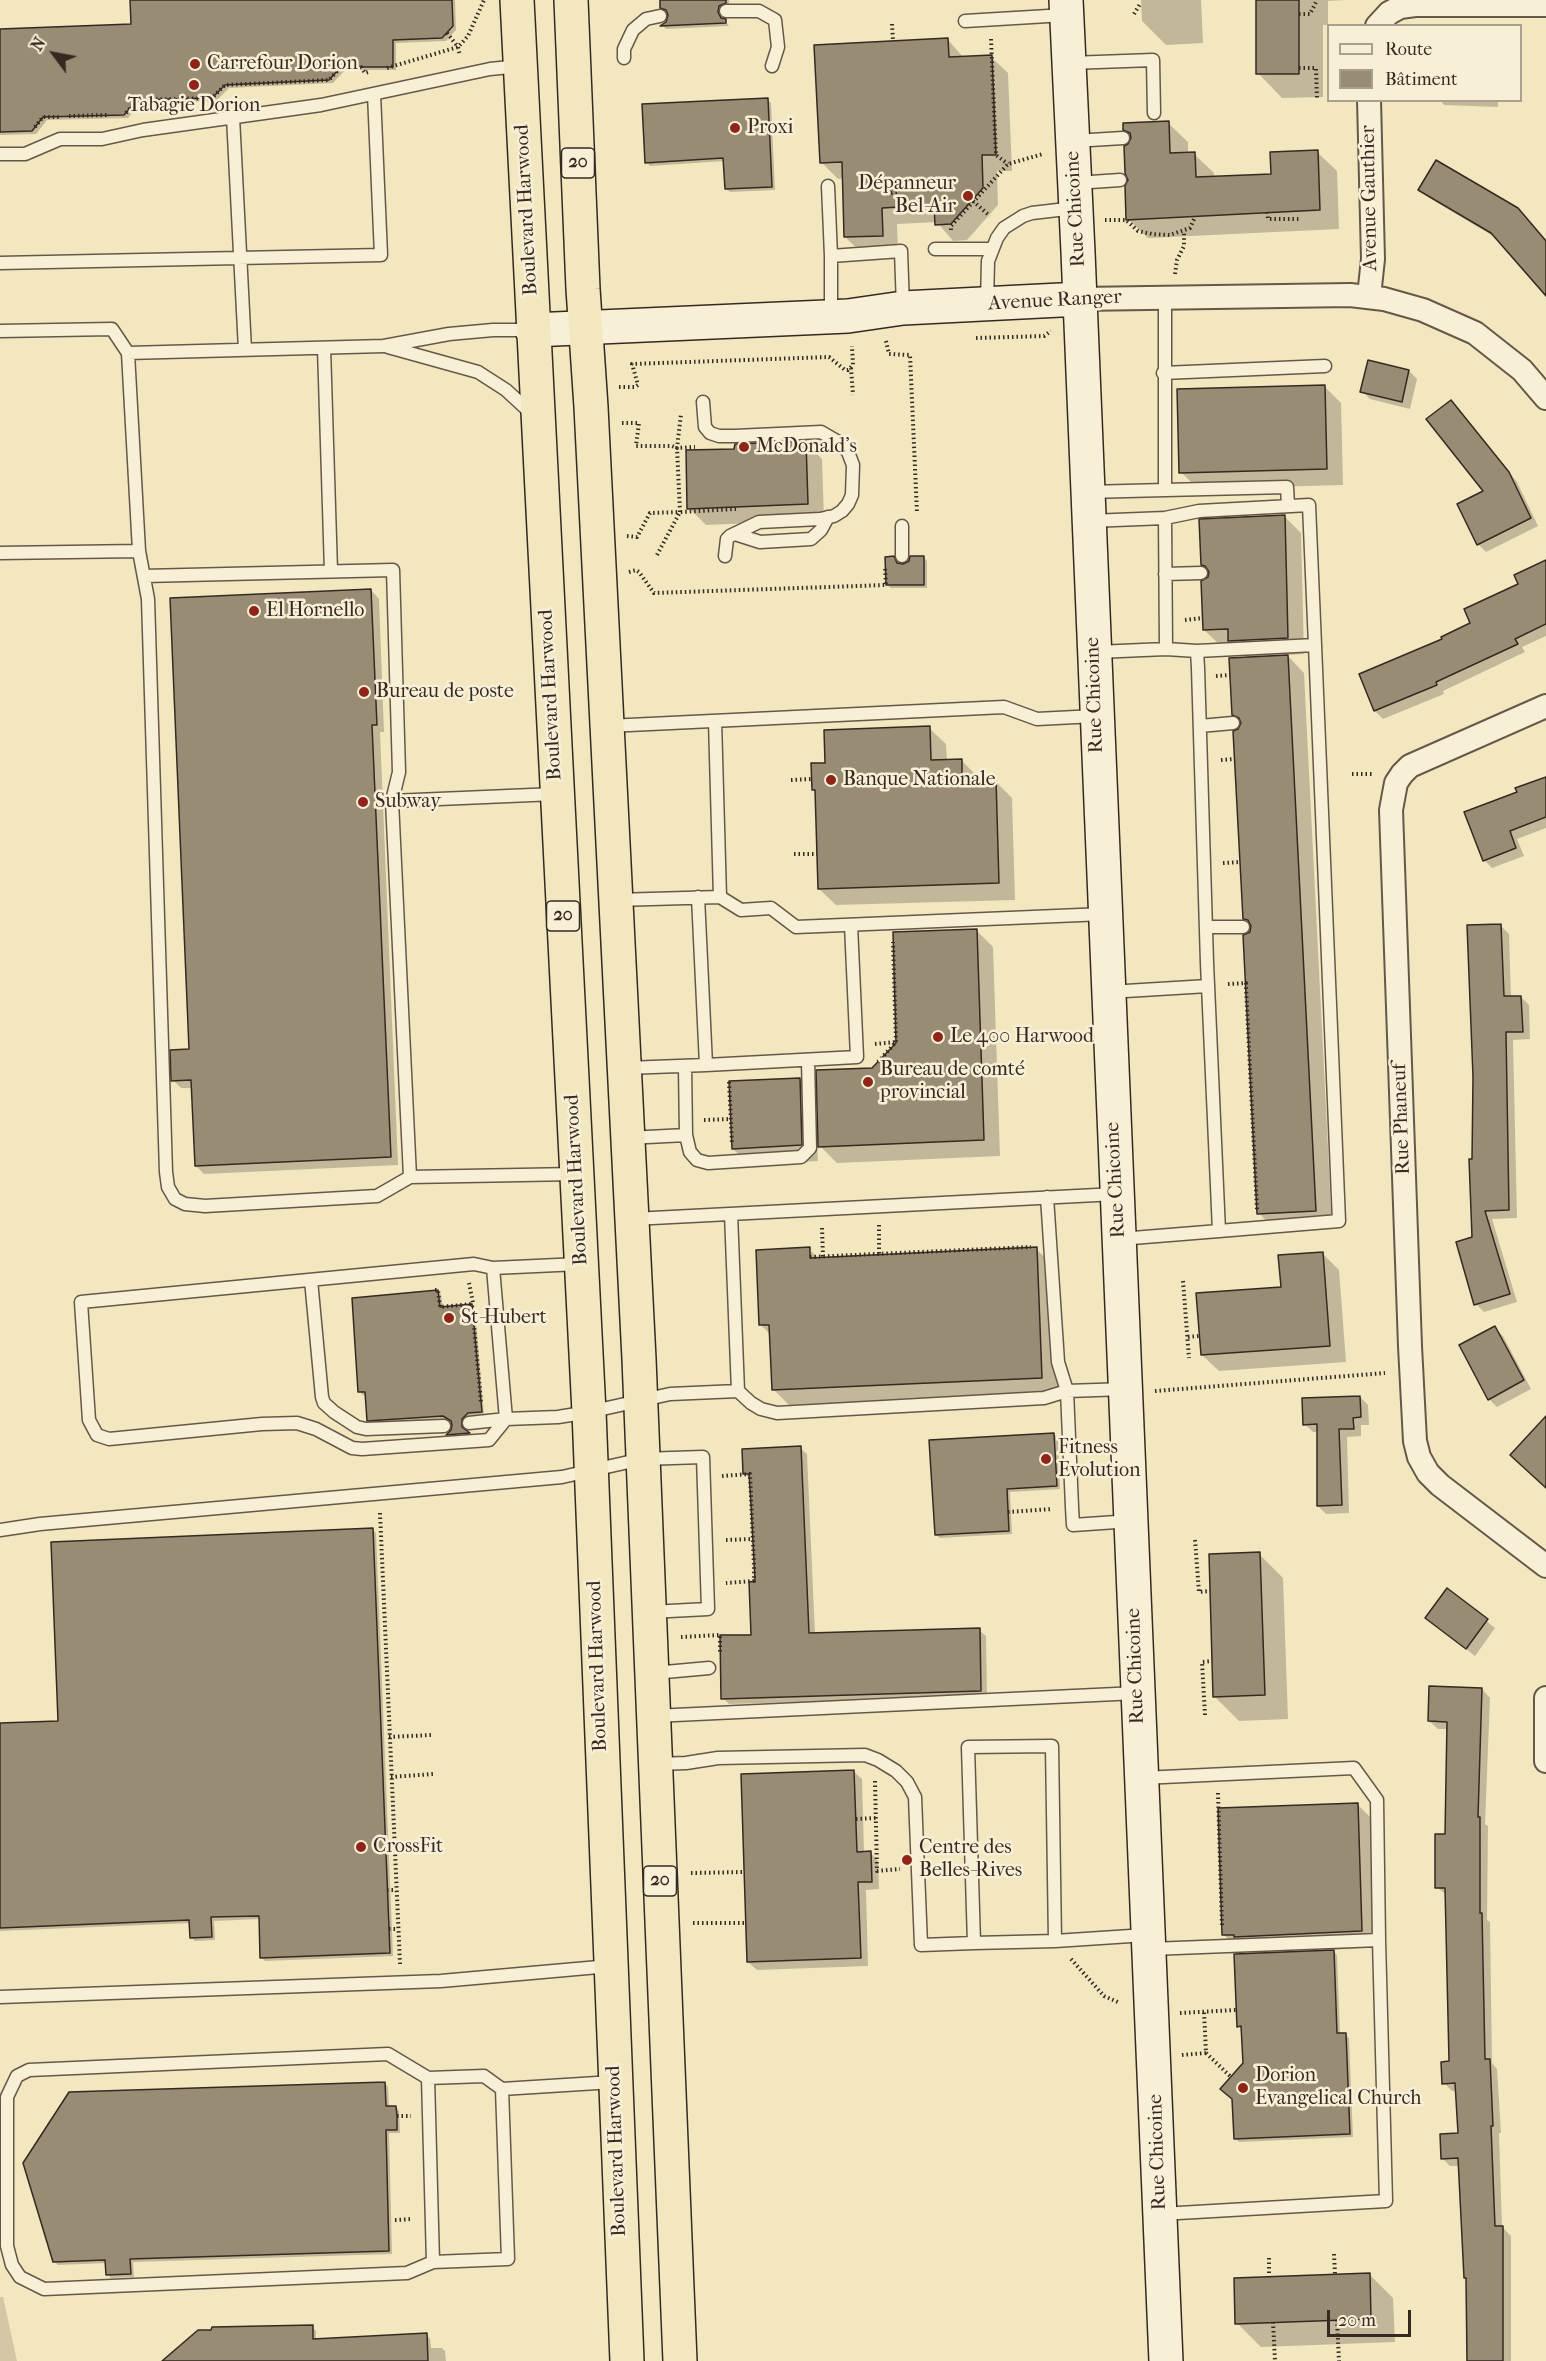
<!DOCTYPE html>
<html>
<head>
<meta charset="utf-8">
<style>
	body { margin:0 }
	#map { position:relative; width:1546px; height:2361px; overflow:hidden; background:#f3e7c0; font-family:"IM FELL French Canon",serif }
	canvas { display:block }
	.legend { position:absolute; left:1327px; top:24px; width:195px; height:78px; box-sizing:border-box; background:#f7efd6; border:2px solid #aaa08e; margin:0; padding:8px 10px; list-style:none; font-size:18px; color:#372921 }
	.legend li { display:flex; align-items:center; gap:12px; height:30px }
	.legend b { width:30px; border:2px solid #aaa08e }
	.north { position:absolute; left:24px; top:24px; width:60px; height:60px; -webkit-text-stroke:4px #f7efd6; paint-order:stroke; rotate:302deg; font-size:16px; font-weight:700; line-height:24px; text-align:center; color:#372921 }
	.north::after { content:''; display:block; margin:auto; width:21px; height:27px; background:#372921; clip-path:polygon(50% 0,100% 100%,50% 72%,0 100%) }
	.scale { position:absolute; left:1327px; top:2310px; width:84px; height:27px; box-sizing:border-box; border:3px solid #372921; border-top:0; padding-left:8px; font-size:18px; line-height:21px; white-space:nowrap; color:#372921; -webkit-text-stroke:4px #f7efd6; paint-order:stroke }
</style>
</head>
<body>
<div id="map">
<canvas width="1546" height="2361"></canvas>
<ul class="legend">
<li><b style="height:8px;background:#f7efd6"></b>Route</li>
<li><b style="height:16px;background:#998c74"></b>Bâtiment</li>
</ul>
<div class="north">N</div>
<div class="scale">20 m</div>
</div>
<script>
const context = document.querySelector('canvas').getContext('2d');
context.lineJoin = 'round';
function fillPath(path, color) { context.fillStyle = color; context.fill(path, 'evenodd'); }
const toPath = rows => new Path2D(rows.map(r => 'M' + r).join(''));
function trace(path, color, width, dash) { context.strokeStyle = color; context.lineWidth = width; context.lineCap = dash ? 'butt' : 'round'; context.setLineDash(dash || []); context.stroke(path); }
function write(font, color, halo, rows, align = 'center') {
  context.font = font + ' "IM FELL French Canon",serif'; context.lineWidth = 5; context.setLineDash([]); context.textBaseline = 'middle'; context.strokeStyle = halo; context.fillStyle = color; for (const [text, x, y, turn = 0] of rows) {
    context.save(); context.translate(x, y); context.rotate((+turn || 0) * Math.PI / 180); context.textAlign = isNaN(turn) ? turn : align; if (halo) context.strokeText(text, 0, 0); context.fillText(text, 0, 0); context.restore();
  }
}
fillPath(toPath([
	[0,2297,3,2297,17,2361,0,2361]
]), '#d3c7a5');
fillPath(toPath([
	[131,0,455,0,456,30,446,41,396,43,396,70,345,70,333,83,229,88,216,101,141,103,128,118,47,120,36,134,0,135,0,30,132,25],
	[661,0,729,0,729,6,722,10,721,16,729,26,666,29,663,26,667,23,669,12,662,7],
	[1141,0,1201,0,1203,43,1166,45,1142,21],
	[1257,0,1345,0,1328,1,1328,25,1323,25,1323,97,1282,98,1258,73],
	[948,40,964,58,991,57,1008,73,1012,171,997,171,998,205,967,240,953,241,937,222,897,224,898,252,862,253,845,237,844,178,838,179,821,162],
	[767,99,771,103,775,190,730,192,726,189,725,161,650,166,647,162],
	[1440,100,1498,100,1498,107,1444,105],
	[1168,123,1188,142,1188,154,1194,154,1214,173,1214,178,1273,175,1317,152,1337,171,1339,229,1148,238,1128,219,1129,146,1132,137,1124,129],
	[1420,189,1546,242,1546,293,1498,239,1428,197],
	[1409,371,1417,379,1410,409,1370,399,1362,391],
	[1324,386,1341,403,1343,485,1198,489,1181,472],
	[1459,410,1517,482,1538,526,1486,552,1478,544,1486,491],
	[806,442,822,459,824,520,706,525,689,508,736,450],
	[1284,516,1301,533,1304,654,1287,655,1304,673,1332,1227,1275,1230,1259,1213,1253,927,1244,918,1239,731,1243,723,1234,714,1248,658,1235,646,1221,646,1204,630,1211,572,1202,564],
	[923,557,927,561,927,588,891,588,887,585,893,558,899,565,903,566],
	[1546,562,1546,636,1522,647,1525,652,1443,691,1444,694,1383,719,1375,711,1361,675,1444,640,1472,624],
	[371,590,379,599,384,732,380,732,398,1165,204,1174,196,1166,193,1088,181,1088,173,1080,190,1050],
	[929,728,946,744,947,761,961,760,978,777,978,781,995,781,1012,798,1015,900,836,905,819,889,816,792,814,790,827,764],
	[1546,778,1546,828,1517,839,1524,856,1492,868,1484,860],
	[1501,926,1509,934,1511,998,1521,997,1529,1005,1530,1039,1513,1040,1517,1218,1492,1219,1517,1302,1484,1312,1476,1304,1474,1160],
	[976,930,993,947,1000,1156,837,1163,817,1143,818,1161,750,1165,733,1149,800,1080,819,1099,873,1069,898,1043],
	[809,1249,819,1259,1036,1249,1053,1265,1058,1394,790,1406,773,1389,771,1335,761,1325],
	[1323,1254,1339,1270,1346,1362,1219,1371,1202,1355],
	[438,1291,441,1295,443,1308,471,1305,475,1309,484,1415,472,1417,465,1423,465,1431,471,1436,451,1438,448,1435,452,1431,452,1422,448,1419,372,1424,369,1420,366,1395,363,1395,360,1392],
	[1495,1328,1503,1336,1531,1389,1497,1407,1489,1399],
	[1360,1397,1368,1405,1369,1425,1361,1425,1361,1436,1347,1437,1349,1513,1326,1514,1318,1506,1319,1432,1313,1432,1305,1424],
	[1054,1435,1058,1438,1060,1489,1010,1492,1012,1534,940,1538,936,1535],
	[800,1448,807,1454,815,1634,979,1630,986,1636,987,1697,729,1704,723,1698,752,1636,756,1583,751,1480,745,1474],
	[373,1530,376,1533,393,1956,265,1961,262,1958,260,1919,214,1921,215,1940,195,1941,191,1937,191,1923,0,1931,0,1724,60,1722],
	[1259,1554,1283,1578,1288,1719,1239,1721,1215,1697],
	[1447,1590,1495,1628,1475,1656,1427,1618],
	[1482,1689,1490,1698,1485,1824,1488,1826,1487,1920,1490,1922,1492,2063,1497,2069,1501,2133,1499,2133,1502,2227,1511,2236,1511,2361,1469,2361,1467,2279,1465,2277,1460,2166,1450,2166,1442,2158,1459,2135,1457,2091,1452,2091,1444,2083,1451,2063,1447,1895,1436,1887,1446,1836,1448,1729,1438,1729,1429,1721],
	[853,1771,862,1779,864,1853,870,1852,878,1861,879,1889,866,1890,868,1966,757,1970,748,1962],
	[1357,1804,1374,1821,1378,1947,1332,1950,1337,1955,1340,2035,1345,2035,1349,2038,1353,2137,1239,2142,1235,2138,1245,2064,1242,2030,1239,2026,1253,1955,1249,1951,1240,1951,1224,1935],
	[385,2083,388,2087,389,2107,396,2107,399,2111,400,2133,389,2133,392,2254,133,2262,134,2277,111,2278,107,2274,107,2263,58,2265,54,2261],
	[1369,2274,1393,2298,1395,2342,1261,2347,1237,2323],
	[312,2327,316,2331,316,2340,427,2335,430,2339,431,2348,442,2348,445,2351,446,2361,164,2361]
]), '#0003');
const building = toPath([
	[130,0,452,0,453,26,442,38,393,40,393,67,341,67,329,80,225,85,212,98,137,100,124,115,43,117,32,131,0,132,0,29,131,24,130,0],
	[660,0,726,0,726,3,719,6,718,12,721,18,726,19,726,23,660,26,666,22,668,15,666,10,660,8,660,0],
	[1256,0,1299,0,1299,74,1256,74,1256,0],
	[948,38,949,57,992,55,996,155,982,155,983,188,951,224,935,225,934,205,882,208,883,236,844,237,842,162,820,163,814,45,948,38],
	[768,98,772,187,725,189,723,158,645,163,642,104,768,98],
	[1169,121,1170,153,1195,152,1196,177,1271,174,1270,152,1318,150,1320,210,1126,220,1125,186,1128,180,1125,173,1124,146,1128,144,1131,138,1130,133,1123,130,1123,123,1169,121],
	[1436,160,1518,208,1546,241,1546,296,1491,233,1418,190,1436,160],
	[1368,360,1409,370,1402,402,1360,392,1368,360],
	[1325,385,1327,469,1179,473,1177,389,1325,385],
	[1451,400,1509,472,1531,518,1477,545,1457,504,1483,491,1426,419,1451,400],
	[806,441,808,504,687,509,686,450,734,449,735,444,806,441],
	[1285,515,1288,638,1228,641,1228,629,1203,630,1201,581,1208,577,1209,572,1205,566,1201,565,1199,519,1285,515],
	[894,556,897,563,903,564,909,561,910,556,924,556,924,585,886,585,885,557,894,556],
	[1546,560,1546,624,1515,639,1518,644,1436,682,1437,685,1374,711,1359,674,1442,639,1441,637,1470,623,1464,609,1518,584,1514,575,1546,560],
	[371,589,377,725,372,725,391,1157,195,1166,191,1080,171,1081,170,1050,189,1049,170,598,371,589],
	[1288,655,1316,1211,1257,1214,1243,935,1250,932,1251,926,1248,920,1243,919,1233,731,1238,729,1241,723,1239,718,1232,715,1229,658,1288,655],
	[930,726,931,760,962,759,962,780,996,779,999,883,818,889,815,790,812,790,811,763,825,763,824,730,930,726],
	[1546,777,1546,817,1510,831,1516,848,1483,861,1464,812,1517,792,1515,788,1546,777],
	[1501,924,1504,996,1521,996,1523,1032,1506,1032,1509,1210,1485,1211,1510,1294,1474,1305,1456,1242,1472,1237,1469,1159,1472,1159,1473,1077,1467,925,1501,924],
	[977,929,984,1140,818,1147,816,1070,872,1068,896,1043,893,932,977,929],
	[800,1078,802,1145,732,1149,729,1081,800,1078],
	[810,1247,810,1258,1037,1247,1042,1378,772,1390,769,1325,759,1325,756,1250,810,1247],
	[1323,1252,1330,1346,1201,1355,1196,1293,1281,1287,1278,1255,1323,1252],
	[438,1290,440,1307,472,1304,482,1412,468,1413,462,1419,462,1427,470,1433,446,1435,451,1430,452,1425,451,1421,443,1416,367,1421,365,1392,358,1392,352,1298,438,1290],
	[1495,1326,1524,1380,1488,1400,1459,1345,1495,1326],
	[1360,1396,1361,1417,1353,1418,1354,1429,1339,1429,1342,1505,1317,1506,1317,1424,1303,1425,1302,1398,1360,1396],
	[1546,1416,1546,1488,1510,1455,1546,1416],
	[1054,1433,1057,1486,1007,1489,1009,1531,935,1535,929,1440,1054,1433],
	[801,1446,809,1633,980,1628,981,1691,721,1699,720,1635,751,1635,749,1582,755,1581,751,1505,749,1474,743,1474,742,1449,801,1446],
	[373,1528,390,1953,260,1958,259,1916,211,1917,212,1937,190,1938,189,1920,0,1928,0,1723,58,1721,51,1542,373,1528],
	[1260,1552,1265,1695,1213,1697,1209,1554,1260,1552],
	[1447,1588,1488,1619,1466,1649,1425,1618,1447,1588],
	[1429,1686,1482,1688,1478,1817,1480,1817,1480,1913,1482,1913,1485,2059,1490,2059,1493,2126,1491,2126,1495,2226,1503,2226,1503,2361,1467,2361,1466,2278,1464,2278,1458,2158,1441,2159,1440,2134,1458,2133,1455,2083,1442,2084,1441,2062,1449,2061,1445,1888,1435,1888,1435,1834,1445,1834,1447,1722,1428,1721,1429,1686],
	[854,1770,857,1852,871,1851,872,1882,858,1882,861,1958,747,1962,741,1774,854,1770],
	[1358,1803,1362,1931,1234,1937,1234,1935,1222,1935,1218,1808,1358,1803],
	[1334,1950,1337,2033,1346,2033,1350,2134,1234,2139,1232,2099,1220,2089,1243,2063,1241,2026,1237,2027,1234,1954,1334,1950],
	[385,2082,386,2106,396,2106,397,2116,397,2130,386,2130,389,2251,130,2259,131,2274,106,2275,105,2260,53,2262,23,2163,69,2092,385,2082],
	[1370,2273,1371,2319,1235,2324,1234,2278,1370,2273],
	[313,2325,313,2339,427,2333,428,2361,162,2361,198,2330,211,2330,212,2327,313,2325]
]);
fillPath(building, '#998c74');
trace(building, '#372921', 1.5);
const lane = toPath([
	[726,11,759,11,775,20,778,47,772,66],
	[965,21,1065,15],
	[624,58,624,49,633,30,646,19,660,16],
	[1070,63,1153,60,1154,113],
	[233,117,245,350],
	[1074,141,1123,138],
	[0,154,25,154,60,139,102,139,143,130,321,105,490,69,520,66],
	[1076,183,1120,180],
	[828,186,831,256],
	[935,249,992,249],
	[0,263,381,255,374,94],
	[987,303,988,261,997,238,1004,228,1023,216,1032,213,1075,208],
	[831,317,831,256,901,251,903,307],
	[0,331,112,329,128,353,139,551,148,599,166,1172,168,1187,175,1199,185,1204,205,1206,377,1196,410,1177,575,1174],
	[388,347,478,372,506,390,532,414],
	[324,348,331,571],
	[128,353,384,346,449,334,493,330,531,330],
	[1163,373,1325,366],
	[703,402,705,427,710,433,719,436,735,436,821,432,840,443,848,452,853,465,852,495,848,504,842,511,834,516,820,519,759,522,730,536,727,539,725,556],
	[1165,490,1287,487,1288,506],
	[1088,492,1165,490,1165,297],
	[1165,518,1199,511,1309,505,1315,645],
	[1090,521,1165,518,1166,649],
	[735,534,760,542,811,539,821,530,828,517],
	[0,553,139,551],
	[902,556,902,526],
	[1165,574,1201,573],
	[144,576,393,570,399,772,392,801],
	[1197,651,1315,645,1339,1221,1219,1231],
	[1097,652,1166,649,1197,651,1198,668,1207,963,1219,1231,1120,1239],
	[715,721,720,897,741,910,771,908,796,927,1104,914],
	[608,726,1004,707,1037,719,1095,716],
	[1200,726,1233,723],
	[616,900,720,897],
	[1206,927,1243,927],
	[1109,992,1208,986],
	[706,1065,857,1057,851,925],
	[626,1068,706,1065,698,897],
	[686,1135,690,1152,697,1160,708,1163,801,1157,810,1148,808,1060],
	[628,1138,686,1135,685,1066],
	[410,1177,392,801,555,794],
	[633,1219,1116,1194],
	[579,1264,493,1268,506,1419,558,1417,589,1412,670,1394,738,1391,731,1214],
	[493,1268,474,1264,81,1302,89,1420,97,1435,109,1439,262,1424,297,1423,316,1429,352,1448,362,1449,489,1440,506,1419],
	[311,1280,322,1397,324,1403,334,1412,357,1427,366,1429,444,1426],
	[1125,1389,1067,1391,1072,1507,1073,1525,1131,1521],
	[738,1391,751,1403,761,1409,777,1413,1044,1398,1067,1391,1058,1362,1047,1197],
	[469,1423,506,1419],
	[0,1530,40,1524,562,1477,642,1459,703,1457,708,1609,650,1612],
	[654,1673,709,1668],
	[654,1716,1137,1693],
	[656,1764,686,1763,718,1758,865,1755,878,1760,896,1771,907,1782,915,1797,921,1945,974,1943,968,1747,1052,1746,1055,1941,1146,1935],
	[1142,1778,1354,1768,1377,1800,1379,1940,1151,1949],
	[974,1943,1055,1941],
	[0,1997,441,1981,610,1966],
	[428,2078,388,2054,29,2070,17,2076,7,2097,7,2246,12,2265,20,2277,44,2289,407,2273,433,2262],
	[502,2089,508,2259,433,2262,428,2078,484,2076,502,2089,613,2082],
	[1161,2214,1386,2201,1379,1940]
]);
const street = toPath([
	[1377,26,1389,13,1400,7,1415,5,1546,5],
	[1369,296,1373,259,1369,100],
	[1080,299,1350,295,1384,299,1423,310,1475,333,1522,370,1546,398],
	[1546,706,1410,766,1402,774,1396,783,1391,810,1410,1346,1415,1441,1419,1457,1428,1473,1440,1485,1546,1566],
	[1546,1698,1546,1761]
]);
const secondary = toPath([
	[1066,0,1078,252,1166,2361],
	[532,330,848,316,903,308,1080,299]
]);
const highway = toPath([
	[517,0,589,1412,627,2361],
	[571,0,583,289,591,407,639,1359,680,2361]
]);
trace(lane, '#665849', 15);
trace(street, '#665849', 26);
trace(secondary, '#372921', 36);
trace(highway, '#372921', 36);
trace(toPath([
	[1134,14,1140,4],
	[1299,14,1310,14,1317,0],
	[892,24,893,41],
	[447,33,458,47,460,56],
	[991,39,996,155,1008,164],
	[387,68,458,47,468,36,484,0],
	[1299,68,1316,68,1317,99],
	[126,113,137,100,212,98,225,85,329,80,341,67,361,67,365,73,368,72],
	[69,116,107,115],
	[35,127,43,117,59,117],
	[858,183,885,182,885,194,898,192],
	[973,201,990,216],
	[1267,212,1268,219,1299,219],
	[1105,220,1126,220,1138,231,1152,234,1170,235,1190,228,1195,217],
	[951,230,951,226,1008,164,1043,154],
	[1175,274,1177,260,1184,246,1184,232],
	[976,338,1044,336,1051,331],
	[886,341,889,354,910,355,917,513],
	[851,368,853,395],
	[619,387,635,387,638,385,632,364,829,357,845,370,848,370,853,365,852,346],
	[622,423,639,423,636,446,672,446,677,448,681,414],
	[627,536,637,537,650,513,680,512,677,448,695,447],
	[657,555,680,512,736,509],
	[629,572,636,570,639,572,654,593,886,585,885,567],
	[1185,620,1202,618],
	[1216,676,1230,675],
	[1221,760,1235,759],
	[1352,774,1372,774],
	[791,780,812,779],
	[794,854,817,854],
	[1223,863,1240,862],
	[1228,984,1246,983,1246,987,1257,1210],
	[875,1044,896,1042],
	[878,1062,896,1042,893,942],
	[729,1082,732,1143],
	[704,1120,731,1119],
	[879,1225,879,1254],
	[822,1228,823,1257],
	[810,1257,1031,1247],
	[1183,1281,1189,1358],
	[469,1283,473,1303],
	[435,1290,438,1290,440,1307,472,1304,481,1402],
	[1188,1337,1199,1336],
	[1155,1391,1385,1373],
	[722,1476,750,1474,754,1566,754,1581,726,1583],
	[1008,1512,1052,1509],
	[380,1513,400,1964],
	[726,1540,752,1539],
	[1195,1540,1199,1592,1210,1591],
	[681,1637,720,1635,720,1652],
	[1205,1715,1202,1662,1212,1661],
	[389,1737,431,1735],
	[391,1777,433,1774],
	[875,1781,877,1871,900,1869],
	[1218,1793,1222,1926],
	[856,1819,876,1818],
	[691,1873,744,1872],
	[387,1890,396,1890],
	[693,1923,746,1923],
	[389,1929,398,1929],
	[1071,1959,1104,1996,1120,2003],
	[1180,2013,1236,2010],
	[1206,2053,1231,2077],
	[1182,2055,1206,2053,1204,2011],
	[397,2116,411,2116],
	[395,2220,412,2219],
	[1334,2254,1335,2274],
	[1269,2258,1269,2276],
	[1337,2320,1339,2361],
	[1273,2322,1275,2361]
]), '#372921', 4, [1.5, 3]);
trace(lane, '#f7efd6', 12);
trace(street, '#f7efd6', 22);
trace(secondary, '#f7efd6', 33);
trace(highway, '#f3e7c0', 33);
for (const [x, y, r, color] of [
	[195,64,6,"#8f2418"],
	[194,85,6,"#8f2418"],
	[735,128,6,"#8f2418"],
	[968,196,6,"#8f2418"],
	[744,447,6,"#8f2418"],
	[254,611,6,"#8f2418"],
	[364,692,6,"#8f2418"],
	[831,780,6,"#8f2418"],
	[363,802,6,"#8f2418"],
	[938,1037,6,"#8f2418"],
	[868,1082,6,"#8f2418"],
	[449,1318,6,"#8f2418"],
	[1046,1459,6,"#8f2418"],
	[361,1847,6,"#8f2418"],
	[907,1860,6,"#8f2418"],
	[1243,2088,6,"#8f2418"]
]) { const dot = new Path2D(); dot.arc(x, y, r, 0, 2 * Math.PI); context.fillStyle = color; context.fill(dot); trace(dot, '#f7efd6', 2); }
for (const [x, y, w] of [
	[578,163,33],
	[563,916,33],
	[660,1881,33]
]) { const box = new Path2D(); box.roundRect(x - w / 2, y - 15, w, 30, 4.5); context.fillStyle = '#f7efd6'; context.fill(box); trace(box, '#372921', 1.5); }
write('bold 18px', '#372921', null, [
	["20",578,163],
	["20",563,916],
	["20",660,1881]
]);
write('20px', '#372921', '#f7efd6', [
	["Carrefour Dorion",207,64],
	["Tabagie Dorion",194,106,"center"],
	["Proxi",747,128],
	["Dépanneur",956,184,"right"],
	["Bel-Air",956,207,"right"],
	["McDonald's",756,447],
	["El Hornello",266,611],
	["Bureau de poste",376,692],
	["Banque Nationale",843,780],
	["Subway",375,802],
	["Le 400 Harwood",950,1037],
	["Bureau de comté",880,1070],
	["provincial",880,1093],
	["St-Hubert",461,1318],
	["Fitness",1058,1448],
	["Evolution",1058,1471],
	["CrossFit",373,1847],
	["Centre des",919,1848],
	["Belles-Rives",919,1871],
	["Dorion",1255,2076],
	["Evangelical Church",1255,2099]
], 'left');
write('20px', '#372921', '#f7efd6', [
	["Avenue Gauthier",1370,198,-91],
	["Rue Chicoine",1076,209,-93],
	["Boulevard Harwood",527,210,-93],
	["Avenue Ranger",1055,301,-3],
	["Boulevard Harwood",551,695,-93],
	["Rue Chicoine",1095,695,-92],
	["Rue Phaneuf",1402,1119,-92],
	["Boulevard Harwood",577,1180,-93],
	["Rue Chicoine",1116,1180,-93],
	["Boulevard Harwood",598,1666,-92],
	["Rue Chicoine",1136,1666,-92],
	["Boulevard Harwood",617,2151,-92],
	["Rue Chicoine",1158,2152,-92]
]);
</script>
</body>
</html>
